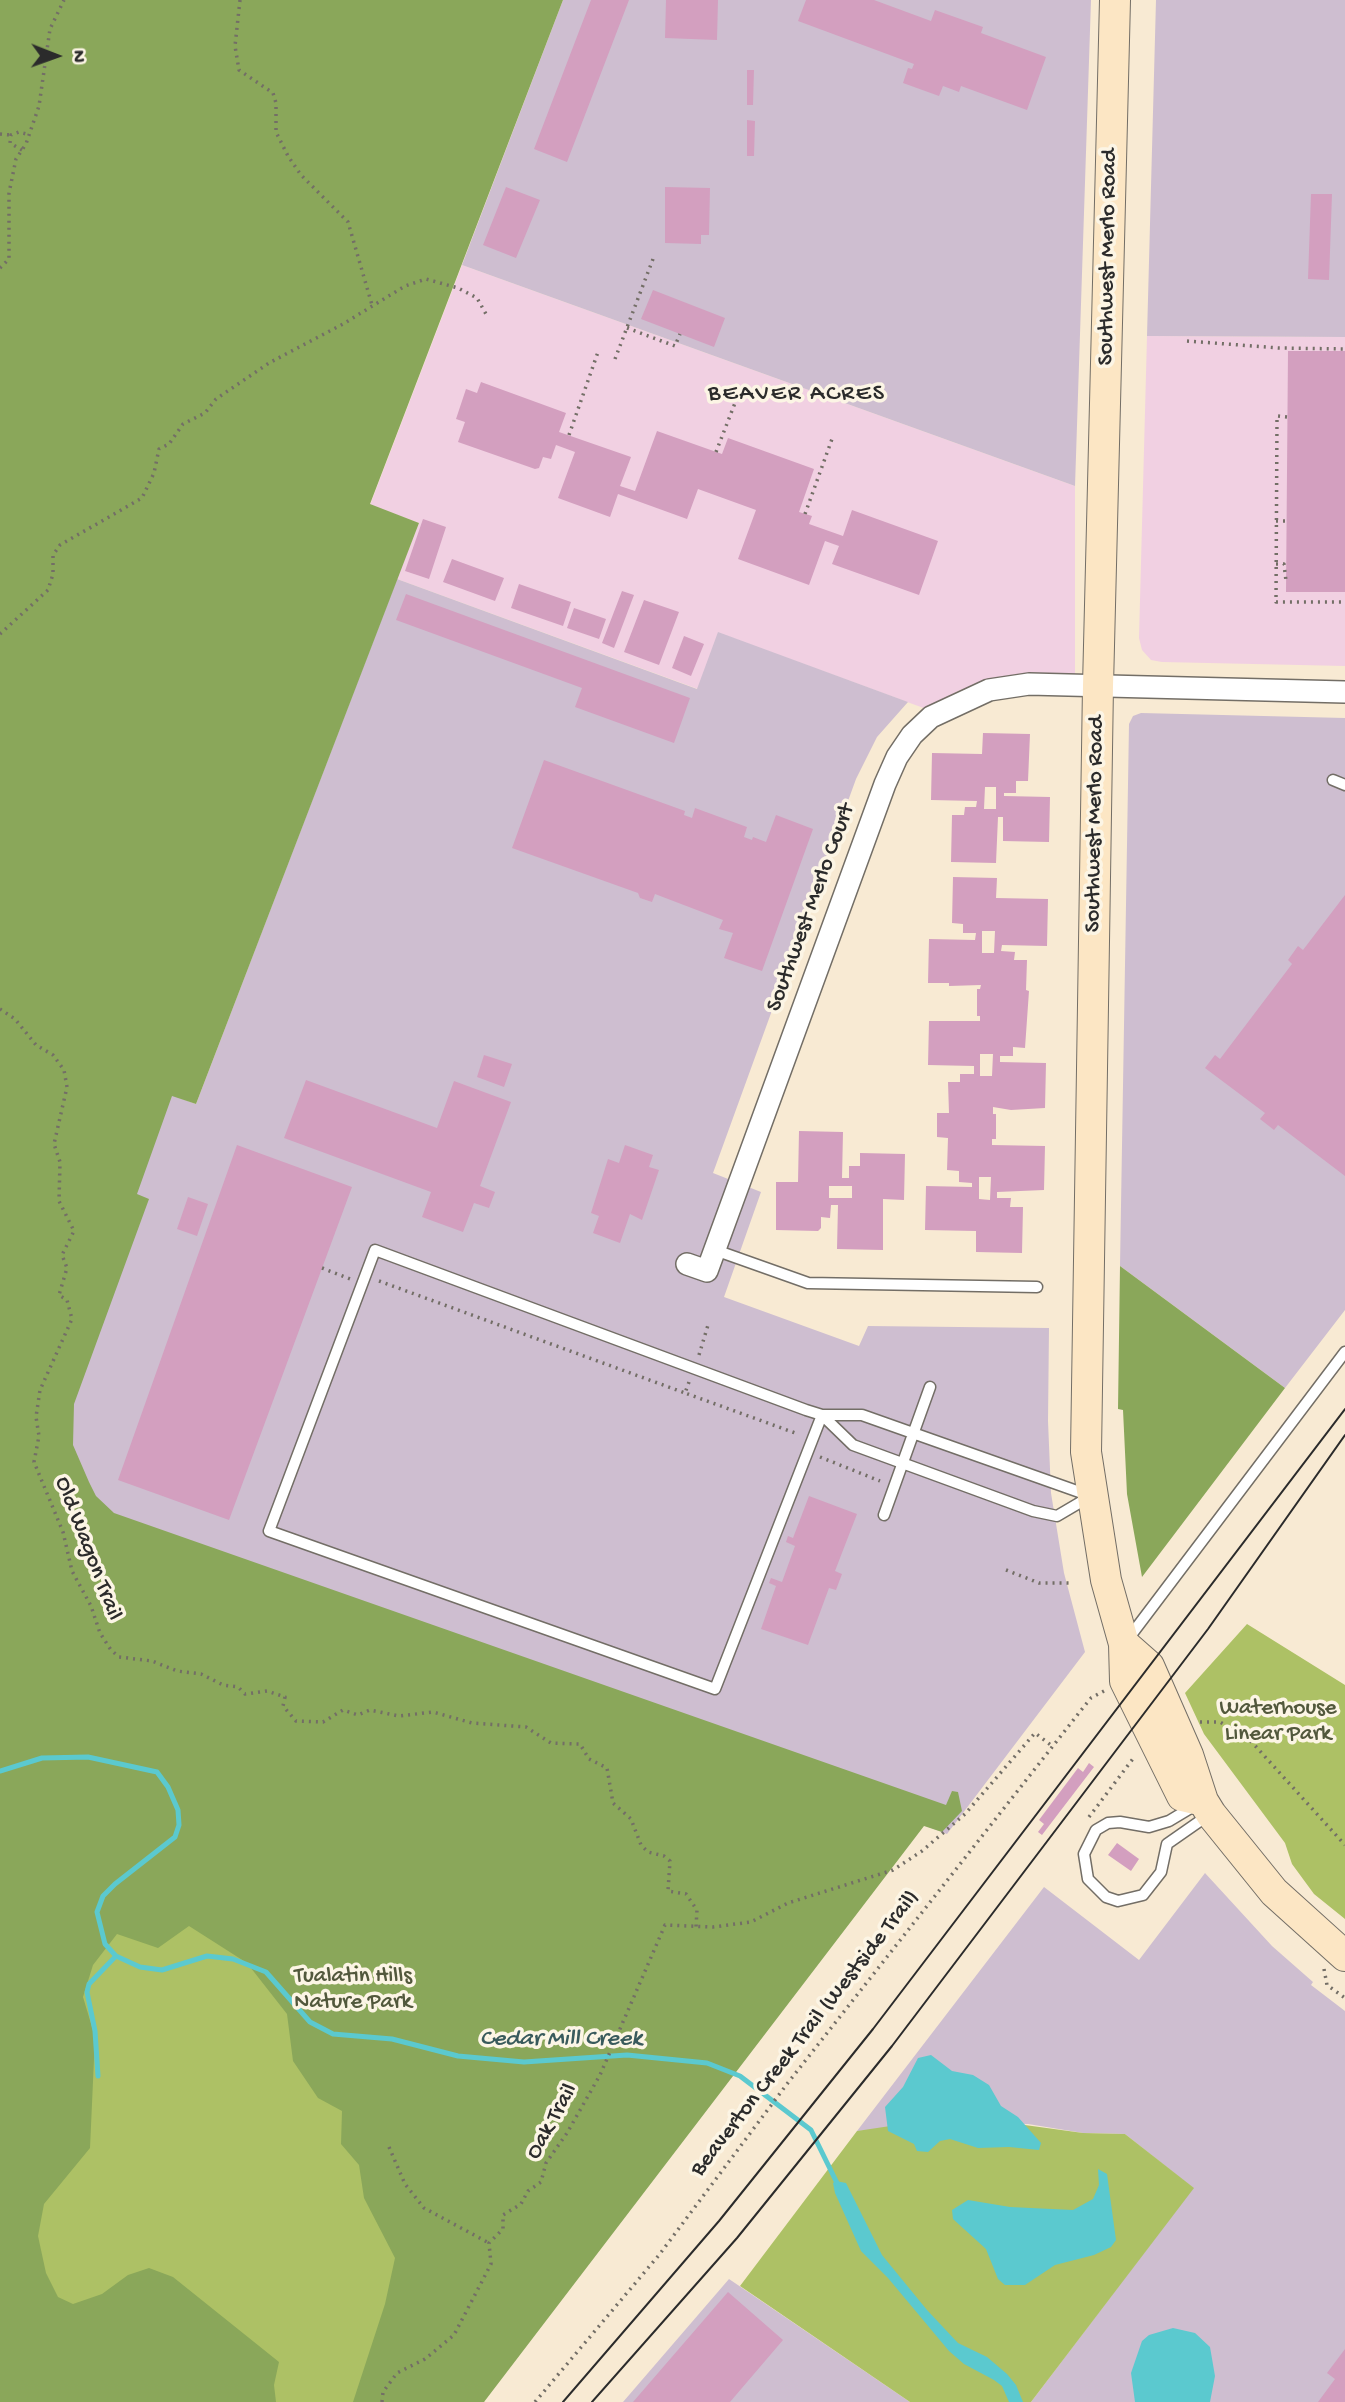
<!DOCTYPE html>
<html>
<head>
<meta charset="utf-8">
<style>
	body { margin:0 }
	#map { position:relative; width:1345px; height:2402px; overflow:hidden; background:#f8ead3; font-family:"Gochi Hand",sans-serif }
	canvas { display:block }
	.north { position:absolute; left:21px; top:21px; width:70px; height:70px; -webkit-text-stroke:5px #fcf5e5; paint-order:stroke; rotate:91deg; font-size:19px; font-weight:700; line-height:28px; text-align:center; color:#2b2b2b }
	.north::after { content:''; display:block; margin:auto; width:24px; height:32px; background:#2b2b2b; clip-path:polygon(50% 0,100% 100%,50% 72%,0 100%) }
</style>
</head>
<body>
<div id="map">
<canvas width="1345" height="2402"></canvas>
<div class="north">N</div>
</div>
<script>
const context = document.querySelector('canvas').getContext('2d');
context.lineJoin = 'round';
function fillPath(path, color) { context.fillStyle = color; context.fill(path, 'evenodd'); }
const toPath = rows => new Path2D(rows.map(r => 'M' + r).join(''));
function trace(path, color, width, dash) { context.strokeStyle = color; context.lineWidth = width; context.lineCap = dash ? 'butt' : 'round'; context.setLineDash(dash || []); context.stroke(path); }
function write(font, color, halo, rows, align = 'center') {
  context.font = font + ' "Gochi Hand",sans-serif'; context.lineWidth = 7; context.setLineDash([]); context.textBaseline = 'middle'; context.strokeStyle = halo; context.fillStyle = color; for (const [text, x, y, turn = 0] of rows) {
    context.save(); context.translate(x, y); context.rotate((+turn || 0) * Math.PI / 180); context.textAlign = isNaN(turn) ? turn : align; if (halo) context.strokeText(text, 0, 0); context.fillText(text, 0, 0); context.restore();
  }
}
fillPath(toPath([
	[462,265,1075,486,1075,674,1024,673,991,679,958,691,929,710,719,633,698,689,397,579,419,523,370,505],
	[1147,336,1345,337,1345,666,1162,662,1151,660,1142,650,1139,638]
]), '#f1d0e2');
fillPath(toPath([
	[563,0,1091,0,1075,486,462,265],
	[1156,0,1345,0,1345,337,1147,336],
	[397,579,697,689,718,632,908,702,877,737,856,779,713,1173,761,1192,724,1297,859,1346,868,1326,1049,1328,1048,1421,1051,1493,1064,1573,1085,1652,947,1834,0,1473,148,1086,196,1104],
	[1141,713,1345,718,1345,1310,1285,1388,1120,1266,1129,724,1133,716],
	[1205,1873,1272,1946,1313,1982,1311,1985,1345,2011,1345,2402,1031,2402,1193,2188,1125,2134,1083,2133,1028,2124,857,2131,1044,1887,1139,1960],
	[729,2279,910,2402,623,2402]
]), '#cebed0');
fillPath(toPath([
	[0,1486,670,1730,484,2402,0,2402],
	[1247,1624,1345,1685,1345,1919,1314,1894,1292,1864,1285,1843,1204,1734,1185,1693],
	[1003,2122,1083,2133,1125,2134,1194,2188,1031,2402,910,2402,740,2286,857,2131,897,2125]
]), '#adc165');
fillPath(toPath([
	[0,0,563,0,370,504,419,523,196,1104,172,1096,137,1194,149,1199,74,1404,73,1445,89,1482,96,1496,114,1513,946,1805,952,1791,958,1792,962,1811,942,1832,924,1826,484,2402,353,2402,385,2304,395,2258,364,2198,359,2165,341,2144,342,2111,318,2098,293,2061,287,2014,247,1963,189,1926,158,1948,117,1934,93,1965,83,1997,95,2037,90,2148,44,2204,38,2236,46,2273,58,2297,73,2304,102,2294,128,2275,149,2268,173,2277,279,2362,274,2385,276,2402,0,2402],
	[1120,1266,1285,1388,1142,1577,1127,1494,1123,1410,1118,1409]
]), '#8aa75a');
fillPath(toPath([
	[931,2055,952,2071,973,2075,989,2085,1001,2106,1018,2117,1041,2143,1039,2150,1009,2147,978,2148,950,2139,940,2141,928,2152,917,2151,914,2144,888,2131,885,2107,903,2087,918,2058],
	[1098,2169,1107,2174,1116,2240,1111,2247,1094,2255,1055,2265,1025,2285,1005,2285,998,2279,986,2249,953,2219,952,2210,968,2200,1010,2207,1073,2210,1093,2199,1099,2185],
	[836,2181,846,2183,882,2255,927,2310,958,2343,987,2357,1007,2374,1016,2385,1023,2402,1009,2402,1002,2386,994,2380,964,2364,949,2351,888,2278,861,2251,835,2193,833,2183],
	[1173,2328,1195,2333,1210,2347,1215,2376,1210,2402,1135,2402,1131,2373,1142,2341,1149,2335]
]), '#5bc9cf');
trace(toPath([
	[0,1771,42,1758,88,1757,157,1772,168,1787,178,1810,179,1825,175,1837,115,1884,103,1896,97,1912,105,1944,116,1956,140,1967,162,1970,207,1956,233,1959,266,1972,310,2022,333,2034,392,2039,458,2056,524,2062,627,2055,707,2063,740,2076,811,2130,838,2185],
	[98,2076,95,2031,87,1992,89,1984,116,1956]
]), '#5bc9cf', 5);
fillPath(toPath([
	[591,0,629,0,567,162,534,149],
	[666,0,718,0,717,40,665,38],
	[806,0,874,0,931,21,935,10,983,27,981,33,1046,57,1027,110,961,86,959,92,943,86,939,96,903,83,908,68,912,69,914,64,798,21],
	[747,70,754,70,753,105,747,105],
	[747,120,755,121,754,156,747,156],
	[506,187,540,200,516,258,483,245],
	[665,187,710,188,709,235,701,235,701,244,665,243],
	[1311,194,1332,194,1329,280,1308,279],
	[653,290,725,318,714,347,641,319],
	[1288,351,1345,351,1345,592,1286,592],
	[481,382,566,413,559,432,631,457,620,486,635,491,657,431,722,454,728,438,814,469,799,512,812,516,809,524,843,536,852,510,938,541,919,595,832,564,839,546,825,541,809,585,738,559,756,510,698,489,687,519,618,494,610,517,558,498,575,452,556,445,551,459,543,457,539,468,535,469,458,442,465,422,456,419,466,389,477,393],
	[423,519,446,527,429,579,405,571],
	[452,559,504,578,495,601,443,582],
	[519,584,571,602,563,626,511,608],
	[622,591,634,595,614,648,602,643],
	[406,594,690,698,674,743,575,707,582,688,396,620],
	[644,600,679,612,659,665,624,652],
	[574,608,606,619,599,639,567,628],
	[684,636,704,644,691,676,672,668],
	[983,733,1030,734,1028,781,1016,781,1016,793,1004,793,1004,796,1050,797,1049,842,1003,841,1003,817,998,817,996,863,951,862,952,815,964,815,965,807,976,807,977,801,931,800,932,753,982,754],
	[985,787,996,787,996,809,984,809],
	[544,760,685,811,684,815,692,818,695,808,747,827,744,837,752,840,753,837,766,842,776,815,813,829,762,971,724,958,733,933,719,929,723,920,655,894,652,902,640,898,638,893,512,848],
	[953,877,997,878,996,898,1048,899,1047,946,1002,945,1001,951,1015,952,1014,960,1027,960,1026,990,1029,991,1025,1048,1013,1047,1013,1056,1000,1056,1000,1062,1046,1063,1045,1108,1011,1110,993,1107,993,1114,996,1114,996,1139,992,1139,992,1145,1045,1146,1044,1190,997,1192,997,1198,1011,1198,1010,1207,1023,1207,1022,1253,976,1252,976,1231,925,1230,926,1186,972,1187,972,1183,959,1182,959,1171,947,1170,948,1138,937,1137,937,1113,949,1113,948,1082,960,1082,960,1074,974,1074,974,1066,928,1065,929,1021,980,1021,980,1016,977,1016,977,989,980,989,981,985,949,986,949,983,928,983,929,939,975,940,976,933,963,933,963,924,952,923],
	[982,931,995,931,994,953,982,953],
	[980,1054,993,1054,992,1076,980,1076],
	[979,1177,991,1177,990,1200,979,1199],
	[1345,895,1345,1176,1278,1125,1274,1130,1260,1119,1265,1113,1205,1068,1215,1055,1220,1059,1292,964,1288,960,1298,946,1303,950],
	[484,1055,512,1064,504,1087,477,1077],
	[306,1080,437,1128,454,1081,511,1102,480,1186,495,1192,489,1208,474,1203,463,1232,422,1217,431,1192,284,1138],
	[799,1131,843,1132,842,1178,849,1178,849,1166,860,1166,860,1153,905,1154,904,1200,883,1199,883,1250,837,1249,838,1205,831,1205,830,1218,821,1217,821,1228,818,1231,776,1230,776,1182,798,1182],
	[829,1186,852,1186,852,1198,829,1198],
	[237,1145,352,1187,229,1520,118,1480],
	[625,1145,653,1155,649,1167,659,1170,642,1220,630,1214,620,1243,593,1233,599,1216,591,1213,608,1159,619,1163],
	[188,1197,208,1204,197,1236,177,1229],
	[809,1496,857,1514,835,1571,842,1574,836,1590,829,1588,808,1645,761,1629,776,1586,769,1583,771,1578,782,1582,795,1546,786,1542,788,1536,793,1538],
	[1089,1763,1094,1767,1042,1835,1038,1832,1044,1824,1039,1820,1078,1768,1083,1772],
	[1117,1843,1139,1859,1131,1871,1108,1855],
	[728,2292,783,2340,730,2402,633,2402],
	[1345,2349,1345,2402,1318,2402,1335,2379,1327,2373]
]), '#d39fbf');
const lane = toPath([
	[1333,780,1345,785],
	[715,1250,808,1283,1037,1287],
	[822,1415,715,1689,269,1531,375,1250,806,1410,822,1415,862,1415,1088,1495],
	[822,1415,853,1445,1033,1511,1057,1516,1091,1496],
	[884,1515,930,1387],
	[1128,1639,1345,1352],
	[1194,1806,1169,1821,1149,1827,1120,1822,1108,1823,1096,1830,1084,1854,1088,1879,1106,1897,1118,1901,1143,1895,1161,1872,1167,1844,1210,1814]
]);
const street = toPath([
	[687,1264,707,1271,885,784,897,757,912,735,931,717,989,690,1029,684,1345,692]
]);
const secondary = toPath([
	[1115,0,1098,686,1086,1452,1106,1580,1124,1644,1125,1681,1182,1796,1203,1801],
	[1124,1644,1149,1666,1188,1755,1203,1801,1211,1814,1274,1892,1345,1956]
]);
trace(lane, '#736e66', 13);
trace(street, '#736e66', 24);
trace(secondary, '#736e66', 32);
trace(toPath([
	[240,0,235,46,239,70,273,93,276,103,276,132,288,156,301,175,348,222,372,305],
	[0,134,11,135],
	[22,150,10,143,11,135,19,132,30,135],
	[0,268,9,259,9,193,16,159,26,144,39,106,50,29,64,0],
	[627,328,675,346,680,334],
	[1187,341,1279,348,1345,349],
	[615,359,653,259],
	[1287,417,1277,416,1276,602,1345,602],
	[569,435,598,352],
	[716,452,735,403],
	[805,514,832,439],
	[1276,521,1286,521],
	[1276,564,1284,564,1286,581],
	[0,634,48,590,53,574,53,555,60,545,142,498,154,473,159,449,169,444,183,424,205,413,216,399,269,363,343,324,405,286,426,279,458,288,477,298,486,314],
	[0,1009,15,1019,36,1045,53,1055,64,1070,67,1087,54,1144,60,1162,59,1201,74,1231,62,1255,67,1268,59,1295,67,1300,72,1319,40,1390,36,1417,39,1436,34,1462,63,1532,72,1571,91,1606,100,1633,111,1650,119,1657,152,1661,177,1671,201,1674,223,1685,238,1687,245,1694,267,1691,285,1697,283,1706,296,1721,323,1722,343,1710,358,1715,370,1710,399,1716,433,1712,472,1723,526,1727,551,1743,580,1744,589,1759,607,1768,613,1803,631,1819,641,1845,648,1852,664,1856,670,1861,668,1891,686,1894,697,1910,696,1927],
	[322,1268,350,1279],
	[379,1281,685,1393],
	[699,1355,708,1325],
	[689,1382,685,1393,798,1434],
	[820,1457,880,1481],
	[1006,1570,1039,1583,1071,1583],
	[1200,1722,1220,1722,1249,1739,1345,1845],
	[1089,1817,1135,1756],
	[1324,1969,1327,1985,1345,1998],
	[389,2147,405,2184,424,2208,489,2243],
	[382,2402,383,2392,397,2373,425,2359,454,2335,491,2264,489,2243,503,2229,503,2215,521,2204,528,2191,541,2182,546,2163,567,2133,600,2075,665,1925,713,1927,751,1922,788,1903,893,1870,922,1851,965,1814,1035,1733,1052,1746],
	[535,2402,659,2255,787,2084,1082,1709,1091,1698,1104,1691]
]), '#736e66', 3.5, [2, 5]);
trace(lane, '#fff', 10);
trace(street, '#fff', 21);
trace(secondary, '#fce6c4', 30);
trace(toPath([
	[563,2402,719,2221,873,2029,1345,1409],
	[592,2402,737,2238,892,2046,1208,1629,1345,1435]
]), '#2b2b2b', 2);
write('23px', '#2b2b2b', '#fcf5e5', [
	["Southwest Merlo Road",1109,257,-89],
	["Southwest Merlo Road",1096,824,-89],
	["Southwest Merlo Court",812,908,-70],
	["Old Wagon Trail",87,1549,69],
	["Beaverton Creek Trail (Westside Trail)",806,2034,-52],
	["Oak Trail",553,2122,-61]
]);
write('23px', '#52583c', '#fcf5e5', [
	["Waterhouse",1278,1709],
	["Linear Park",1278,1735],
	["Tualatin Hills",353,1977],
	["Nature Park",353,2003]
]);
context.letterSpacing = '2px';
write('24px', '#2b2b2b', '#fcf5e5', [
	["BEAVER ACRES",797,395]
]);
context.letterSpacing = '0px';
write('italic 24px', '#395a5c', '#fcf5e5', [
	["Cedar Mill Creek",561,2040]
]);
</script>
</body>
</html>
